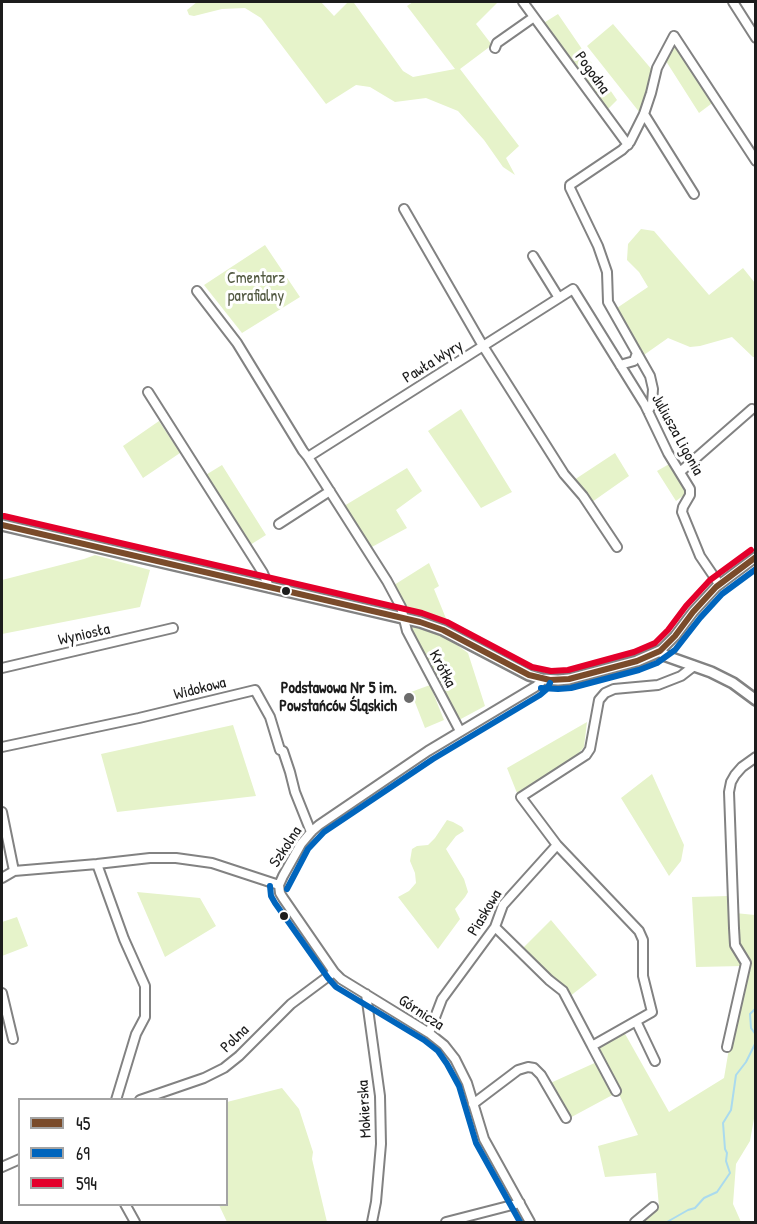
<!DOCTYPE html>
<html>
<head>
<meta charset="utf-8">
<style>
	body { margin:0 }
	#map { position:relative; width:757px; height:1224px; overflow:hidden; background:#fff; font-family:"Patrick Hand",sans-serif }
	canvas { display:block }
	.frame { position:absolute; inset:0; border:3px solid #1c1c1c; pointer-events:none }
	.legend { position:absolute; left:18px; top:1098px; width:210px; height:108px; box-sizing:border-box; background:#fff; border:2px solid #a4a4a4; margin:0; padding:8px 10px; list-style:none; font-size:18px; color:#1c1c1c }
	.legend li { display:flex; align-items:center; gap:12px; height:30px }
	.legend b { width:30px; border:2px solid #a4a4a4 }
</style>
</head>
<body>
<div id="map">
<canvas width="757" height="1224"></canvas>
<div class="frame"></div>
<ul class="legend">
<li><b style="height:8px;background:#7a4b2a"></b>45</li>
<li><b style="height:8px;background:#0065bd"></b>69</li>
<li><b style="height:8px;background:#e4002b"></b>594</li>
</ul>
</div>
<script>
const context = document.querySelector('canvas').getContext('2d');
context.lineJoin = 'round';
function fillPath(path, color) { context.fillStyle = color; context.fill(path, 'evenodd'); }
const toPath = rows => new Path2D(rows.map(r => 'M' + r).join(''));
function trace(path, color, width, dash) { context.strokeStyle = color; context.lineWidth = width; context.lineCap = dash ? 'butt' : 'round'; context.setLineDash(dash || []); context.stroke(path); }
function write(font, color, halo, rows, align = 'center') {
  context.font = font + ' "Patrick Hand",sans-serif'; context.lineWidth = 6; context.setLineDash([]); context.textBaseline = 'middle'; context.strokeStyle = halo; context.fillStyle = color; for (const [text, x, y, turn = 0] of rows) {
    context.save(); context.translate(x, y); context.rotate((+turn || 0) * Math.PI / 180); context.textAlign = isNaN(turn) ? turn : align; if (halo) context.strokeText(text, 0, 0); context.fillText(text, 0, 0); context.restore();
  }
}
fillPath(toPath([
	[197,2,321,2,334,16,348,2,350,2,354,3,403,71,413,77,455,69,407,6,413,2,498,2,476,24,492,45,460,69,519,146,506,158,515,175,503,167,484,140,458,111,426,98,395,102,370,87,356,85,326,104,261,18,245,8,222,9,194,16,189,15,187,10],
	[558,14,617,100,606,111,542,24],
	[613,24,653,71,650,92,640,113,587,46],
	[674,40,715,101,699,113,664,58],
	[641,229,654,231,709,295,743,268,755,283,755,357,753,357,732,337,700,346,690,347,668,338,641,357,614,310,648,287,639,272,627,260,628,244],
	[265,245,300,297,242,333,204,285],
	[461,409,512,492,481,508,428,431],
	[159,421,180,453,143,478,123,446],
	[615,453,629,476,592,502,574,480],
	[671,463,688,492,676,501,657,471],
	[222,465,266,535,250,545,204,476],
	[407,468,422,491,396,510,407,528,370,548,344,506],
	[95,555,150,570,140,607,2,634,2,580,84,559],
	[429,563,439,586,434,589,447,621,407,613,394,585],
	[412,624,442,634,468,653,485,706,459,720,408,626],
	[430,685,444,720,425,728,411,692],
	[587,722,584,747,577,755,517,793,507,768],
	[233,725,256,796,117,812,101,754],
	[652,774,684,845,681,861,669,876,621,798],
	[447,820,453,822,462,827,464,831,456,836,446,849,464,879,468,892,465,897,455,909,460,919,438,949,398,897,409,891,416,883,415,873,410,861,412,849,417,846,428,845,435,838],
	[137,892,200,898,216,926,165,957],
	[728,896,735,913,755,915,755,1113,750,1141,736,1164,733,1204,741,1222,640,1222,659,1207,656,1173,605,1177,598,1146,638,1135,618,1092,566,1120,546,1085,599,1061,594,1050,624,1032,669,1112,724,1078,743,966,696,967,692,897],
	[17,917,28,946,2,956,2,922],
	[551,920,597,975,569,997,521,950],
	[282,1088,299,1109,313,1152,312,1159,327,1222,227,1222,219,1205,226,1204,227,1102]
]), '#e6f3ca');
trace(toPath([
	[756,1008,750,1014,751,1028,756,1035],
	[667,1222,688,1210,695,1208,704,1198,717,1192,730,1173,726,1161,727,1153,725,1149,723,1123,731,1110,736,1075,746,1062,756,1042]
]), '#aadaee', 2);
const minor = toPath([
	[523,2,628,145],
	[733,2,756,38],
	[495,48,497,43,534,17],
	[644,114,694,194],
	[404,209,483,346,564,474,583,496,617,547],
	[533,256,559,298],
	[197,291,237,343,303,451,308,457,387,581,401,607,407,631,460,731],
	[620,365,634,361,637,353],
	[148,392,263,573,269,587],
	[648,411,652,404,653,389,650,376,608,302,607,272,598,246,570,188,570,185,622,150,630,142,644,114,651,93,657,68,674,36,756,161],
	[308,457,573,289,645,405,668,453,690,489,690,495,683,507,682,512,700,556,719,584],
	[680,472,752,409],
	[279,524,330,491],
	[660,651,675,636,693,612,716,587,756,557],
	[2,668,173,628],
	[2,747,139,718,255,690,270,717,280,750,283,751,290,772,295,792,311,832],
	[2,812,14,871],
	[97,864,124,939,145,986,145,1017,136,1034,116,1100],
	[2,878,14,871,97,864,150,858,176,858,212,863,279,885],
	[279,885,280,893,283,898,334,972,341,979,429,1033,444,1045,455,1059,467,1083,484,1139,530,1222],
	[279,885,283,876,301,844,312,831,319,825,428,751,535,687,540,683,542,679],
	[495,927,549,980,563,991,592,1046,652,1012,643,976,643,940,639,931,557,845,521,797,586,755,590,749,599,700,605,693,614,689,658,685,681,676,694,666],
	[2,993,13,1039],
	[366,994,380,1096,381,1144,376,1202,372,1222],
	[636,1021,655,1061],
	[429,1033,442,999,495,927,503,905,557,845],
	[592,1046,616,1091],
	[727,1047,746,963,735,945,734,928,729,792,731,782,735,775,742,767,756,757],
	[140,1100,204,1078,224,1068,239,1056,291,1004,334,972],
	[473,1104,518,1070,528,1067,534,1068,541,1075,566,1118],
	[2,1167,20,1159],
	[125,1204,135,1222],
	[446,1222,520,1203],
	[635,1222,653,1207]
]);
const tertiary = toPath([
	[2,525,420,622,443,630,529,675,542,679,558,680,569,679,637,661,660,651,666,656,711,672,733,683,756,700]
]);
trace(minor, '#828282', 12);
trace(tertiary, '#828282', 14);
trace(minor, '#fff', 8);
trace(tertiary, '#fff', 9);
trace(toPath([
	[2,525,420,622,443,630,529,675,550,680,569,679,637,661,660,651,675,636,693,612,716,587,756,557]
]), '#7a4b2a', 6);
trace(toPath([
	[541,688,558,689,571,688,639,670,657,663,675,650,700,618,722,594,756,569],
	[270,886,271,896,275,903,328,978,336,987,424,1040,438,1051,447,1064,459,1086,476,1143,520,1222],
	[287,889,308,849,324,832,433,759,540,695,547,689,550,683]
]), '#0065bd', 6);
trace(toPath([
	[4,516,422,613,447,622,532,667,551,671,568,670,634,652,655,643,668,630,686,606,710,580,751,550]
]), '#e4002b', 6);
for (const [x, y, r, color] of [
	[286,591,5,"#1c1c1c"],
	[409,698,6,"#6b6b6b"],
	[284,916,5,"#1c1c1c"]
]) { const dot = new Path2D(); dot.arc(x, y, r, 0, 2 * Math.PI); context.fillStyle = color; context.fill(dot); trace(dot, '#fff', 2); }
write('16px', '#1c1c1c', '#fff', [
	["Pogodna",592,73,54],
	["Pawła Wyry",433,362,-32],
	["Juliusza Ligonia",677,435,61],
	["Wyniosła",84,635,-13],
	["Krótka",442,669,62],
	["Widokowa",200,689,-14],
	["Szkolna",286,847,-57],
	["Piaskowa",485,913,-59],
	["Górnicza",421,1013,33],
	["Polna",235,1039,-44],
	["Mokierska",365,1109,-93]
]);
write('16px', '#535a43', '#fff', [
	["Cmentarz",256,279],
	["parafialny",256,297]
]);
write('bold 16px', '#1c1c1c', '#fff', [
	["Podstawowa Nr 5 im.",397,689],
	["Powstańców Śląskich",397,707]
], 'right');
</script>
</body>
</html>
